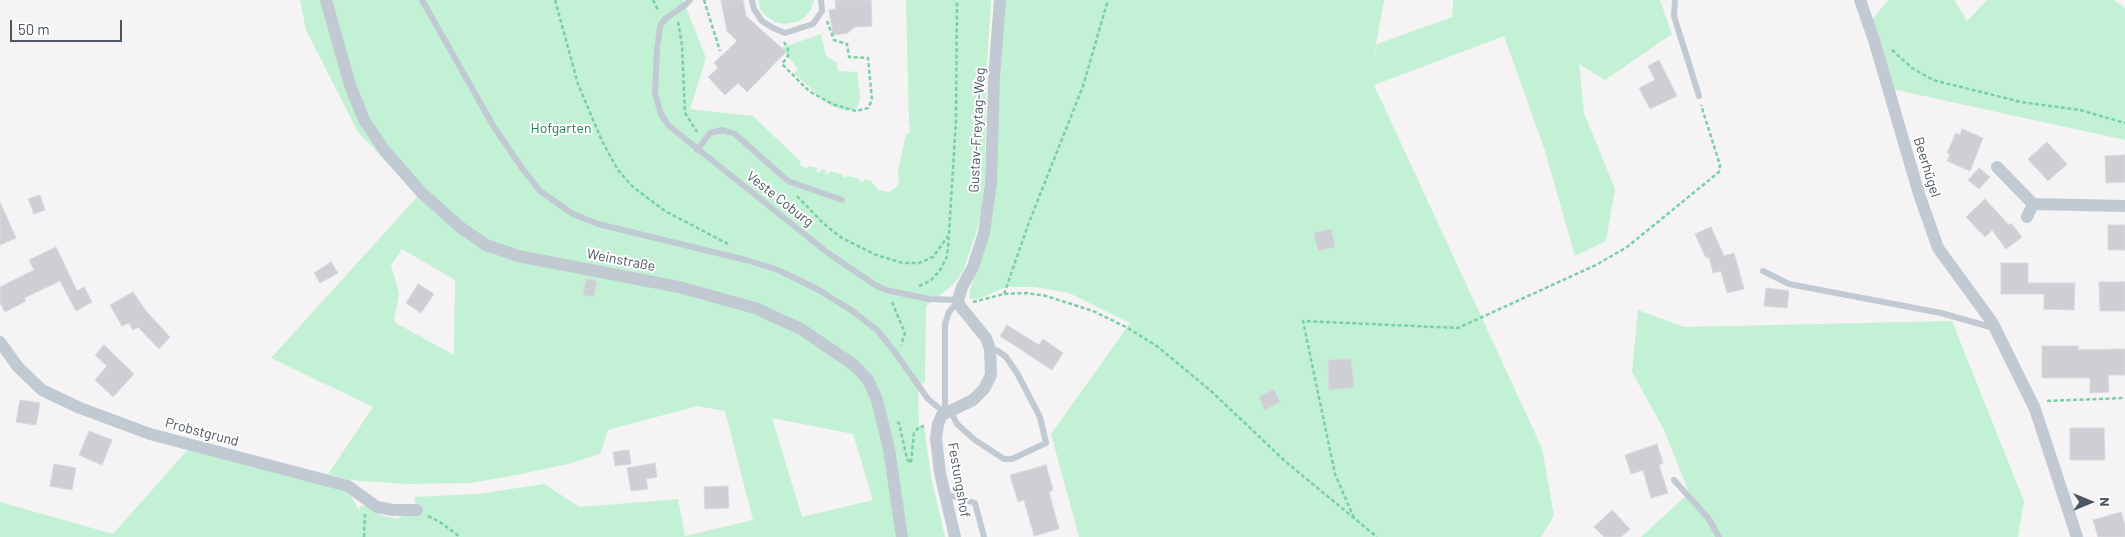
<!DOCTYPE html>
<html>
<head>
<meta charset="utf-8">
<style>
	body { margin:0 }
	#map { position:relative; width:2125px; height:537px; overflow:hidden; background:#f5f3f3; font-family:Barlow,sans-serif }
	canvas { display:block }
	.north { position:absolute; left:2065px; top:477px; width:50px; height:50px; -webkit-text-stroke:4px #fff; paint-order:stroke; rotate:90deg; font-size:14px; font-weight:700; line-height:20px; text-align:center; color:#4a5661 }
	.north::after { content:''; display:block; margin:auto; width:18px; height:22px; background:#4a5661; clip-path:polygon(50% 0,100% 100%,50% 72%,0 100%) }
	.scale { position:absolute; left:10px; top:20px; width:112px; height:22px; box-sizing:border-box; border:2px solid #4a5661; border-top:0; padding-left:6px; font-size:15px; line-height:18px; white-space:nowrap; color:#4a5661; -webkit-text-stroke:4px #fff; paint-order:stroke }
</style>
</head>
<body>
<div id="map">
<canvas width="2125" height="537"></canvas>
<div class="north">N</div>
<div class="scale">50 m</div>
</div>
<script>
const context = document.querySelector('canvas').getContext('2d');
context.lineJoin = 'round';
function fillPath(path, color) { context.fillStyle = color; context.fill(path, 'evenodd'); }
const toPath = rows => new Path2D(rows.map(r => 'M' + r).join(''));
function trace(path, color, width, dash) { context.strokeStyle = color; context.lineWidth = width; context.lineCap = dash ? 'butt' : 'round'; context.setLineDash(dash || []); context.stroke(path); }
function write(font, color, halo, rows, align = 'center') {
  context.font = font + ' Barlow,sans-serif'; context.lineWidth = 4; context.setLineDash([]); context.textBaseline = 'middle'; context.strokeStyle = halo; context.fillStyle = color; for (const [text, x, y, turn = 0] of rows) {
    context.save(); context.translate(x, y); context.rotate((+turn || 0) * Math.PI / 180); context.textAlign = isNaN(turn) ? turn : align; if (halo) context.strokeText(text, 0, 0); context.fillText(text, 0, 0); context.restore();
  }
}
fillPath(toPath([
	[300,0,683,0,706,58,690,109,753,116,801,162,800,165,807,169,809,166,817,168,816,172,820,173,821,169,826,170,825,173,829,174,830,171,843,175,842,176,846,178,847,176,860,179,859,181,863,182,865,179,871,181,878,190,888,192,897,187,899,183,898,172,906,134,909,134,910,125,909,124,906,0,991,0,986,79,985,178,982,209,976,233,963,271,953,285,926,306,925,382,918,386,919,426,924,426,931,477,945,537,0,537,0,502,113,534,191,446,346,488,360,512,359,506,367,506,380,515,396,519,417,510,414,497,478,494,544,484,580,507,678,499,685,536,753,520,725,411,697,406,608,430,600,454,568,464,521,474,471,483,406,484,350,480,328,474,373,407,271,358,418,196,358,132,306,30],
	[402,249,455,280,454,355,394,322,399,293,391,265],
	[772,418,853,434,873,500,802,517],
	[758,0,814,0,814,1,810,11,804,18,797,22,784,24,775,22,766,16,760,9],
	[1005,0,1384,0,1373,61,1377,44,1452,17,1453,0,1660,0,1672,34,1605,80,1579,64,1584,113,1615,189,1606,241,1575,256,1545,151,1504,36,1374,85,1542,448,1554,516,1541,537,1079,537,1051,434,1130,323,1069,293,1035,287,1006,287,978,299,969,299,970,290,990,232],
	[1888,0,1954,0,1967,21,1987,0,2114,0,2125,8,2125,140,1892,89,1871,21],
	[821,34,826,56,837,63,838,71,857,72,860,97,858,106,853,110,846,111,832,106,821,98,794,73,798,69,781,48],
	[1638,310,1684,327,1952,321,2024,501,2018,537,1641,537,1689,493,1664,430,1632,372]
]), '#c3f1d5');
const building = toPath([
	[721,0,743,0,746,16,786,52,747,92,738,83,725,95,708,77,718,68,714,63,737,41,727,31,721,0],
	[835,0,871,0,872,26,855,27,848,33,833,35,829,10,836,9,835,0],
	[1659,60,1677,96,1650,109,1639,88,1655,80,1648,66,1659,60],
	[1962,129,1983,138,1970,171,1947,161,1950,154,1947,153,1956,133,1960,135,1962,129],
	[2047,142,2067,164,2048,181,2028,159,2047,142],
	[2125,155,2125,182,2106,183,2105,156,2125,155],
	[1979,168,1990,177,1979,189,1968,180,1979,168],
	[40,195,45,210,34,214,28,199,40,195],
	[1985,199,2009,225,2011,223,2022,237,2006,249,1992,230,1985,237,1966,217,1985,199],
	[0,202,16,238,0,245,0,202],
	[2108,225,2125,225,2125,250,2108,250,2108,225],
	[1711,227,1724,256,1734,253,1744,289,1727,293,1721,271,1713,273,1709,257,1706,258,1695,234,1711,227],
	[1331,229,1335,247,1318,251,1314,233,1331,229],
	[56,247,77,291,84,287,92,302,76,311,60,281,24,298,26,301,5,312,0,303,0,287,34,270,29,260,56,247],
	[331,262,338,273,320,283,314,273,331,262],
	[2001,263,2028,263,2028,283,2075,283,2074,310,2044,309,2044,294,2001,294,2001,263],
	[586,279,597,281,594,297,583,295,586,279],
	[2099,282,2125,282,2125,311,2100,311,2099,282],
	[418,284,434,294,421,313,406,303,418,284],
	[1766,288,1789,291,1787,308,1764,306,1766,288],
	[133,292,146,311,170,337,159,349,138,327,133,330,129,323,122,326,110,305,133,292],
	[1007,325,1039,345,1043,339,1063,353,1052,370,1000,336,1007,325],
	[104,345,134,374,113,397,95,380,107,366,95,355,104,345],
	[2042,346,2078,346,2078,350,2125,349,2125,375,2108,375,2109,392,2090,393,2090,378,2042,378,2042,346],
	[1351,359,1354,387,1329,390,1328,360,1351,359],
	[1274,389,1280,402,1265,410,1259,397,1274,389],
	[20,400,40,403,36,425,16,422,20,400],
	[2070,428,2104,428,2105,460,2070,460,2070,428],
	[89,431,112,440,102,465,79,455,89,431],
	[1657,444,1663,463,1659,465,1668,493,1651,498,1643,470,1631,474,1625,455,1657,444],
	[629,450,631,464,615,466,613,452,629,450],
	[655,463,657,477,646,479,648,489,631,491,627,468,655,463],
	[54,464,76,468,72,490,50,486,54,464],
	[1046,465,1053,490,1049,492,1059,529,1034,536,1024,500,1018,502,1010,475,1046,465],
	[728,486,729,508,705,509,704,487,728,486],
	[1612,510,1630,529,1621,537,1604,537,1594,527,1612,510],
	[2121,512,2125,526,2125,537,2098,537,2093,520,2121,512]
]);
fillPath(building, '#cdcfd5');
trace(building, '#d7d9de', 1);
trace(toPath([
	[555,0,578,84,602,141,618,170,633,187,665,211,728,244],
	[653,0,659,12],
	[704,0,720,51],
	[678,22,682,45,685,113,697,132],
	[784,42,788,49,788,56,782,64,809,91,832,104,856,111,868,108,872,100,868,58,849,57,847,44,834,40,827,21],
	[1892,50,1912,68,1933,80,2021,102,2080,110,2125,123],
	[797,196,824,224,842,238,876,255,903,263,919,263,933,257,948,236],
	[919,286,930,281,939,272,946,259,948,249,956,120,957,0],
	[1004,294,1028,225,1083,86,1108,0],
	[892,302,905,333,901,345],
	[973,302,1004,294,1027,293,1046,296,1093,311,1128,328,1158,347,1211,391,1286,462,1377,537],
	[2047,401,2125,398],
	[897,422,899,423,907,459,911,463,914,433,919,427,924,426],
	[428,516,440,522,460,537],
	[1354,518,1335,474,1303,321,1458,328,1596,265,1627,247,1719,172,1720,165,1701,105],
	[364,537,365,514]
]), '#7ad0a6', 2.5, [4, 2.5]);
trace(toPath([
	[422,0,494,127,522,168,540,191,573,214,598,224,746,260,778,270,817,289,851,310,877,330,894,351,928,399,945,413],
	[752,0,754,9,762,21,773,28,785,33,813,24,822,11,821,0],
	[1675,0,1674,16,1699,96],
	[685,5,690,0],
	[658,43,660,26,665,19],
	[657,48,655,93,661,114,669,126,828,253,875,285,886,290,929,299,958,300],
	[697,150,710,133,723,130,735,134,788,181,842,200],
	[1763,271,1789,284,1941,313,1994,328],
	[950,410,957,424,975,440,1004,459,1012,459,1046,443,1040,417,1017,373,1006,357,998,351,990,349],
	[945,413,945,324,949,312,958,301],
	[1674,480,1709,519,1719,537],
	[946,494,975,503,984,537]
]), '#c1cad2', 6);
trace(toPath([
	[326,0,350,85,364,120,385,151,422,193,460,227,486,245,518,256,679,287,755,308,801,329,854,365,868,380,877,400,889,449,902,537],
	[1860,0,1874,40,1919,194,1938,248,1992,322,2035,409,2077,537],
	[1997,167,2033,204,2125,206],
	[2027,217,2033,204],
	[0,342,18,367,42,390,80,408,150,434,348,486,377,507,393,510,417,510],
	[955,537,940,473,936,438,938,424,942,415,973,400,984,389,991,375,990,349,986,338,960,306,958,300,962,287,973,267,984,233,991,183,994,79,1000,0]
]), '#c1cad2', 12);
trace(toPath([
	[665,19,685,5]
]), '#c1cad2', 6);
write('14px', '#17864f', '#fff', [
	["Hofgarten",561,128]
]);
write('14px', '#4a5661', '#fff', [
	["Gustav-Freytag-Weg",977,130,-87],
	["Beerhügel",1927,167,73],
	["Veste Coburg",780,199,38],
	["Weinstraße",621,260,11],
	["Probstgrund",202,432,15],
	["Festungshof",959,480,80]
]);
</script>
</body>
</html>
